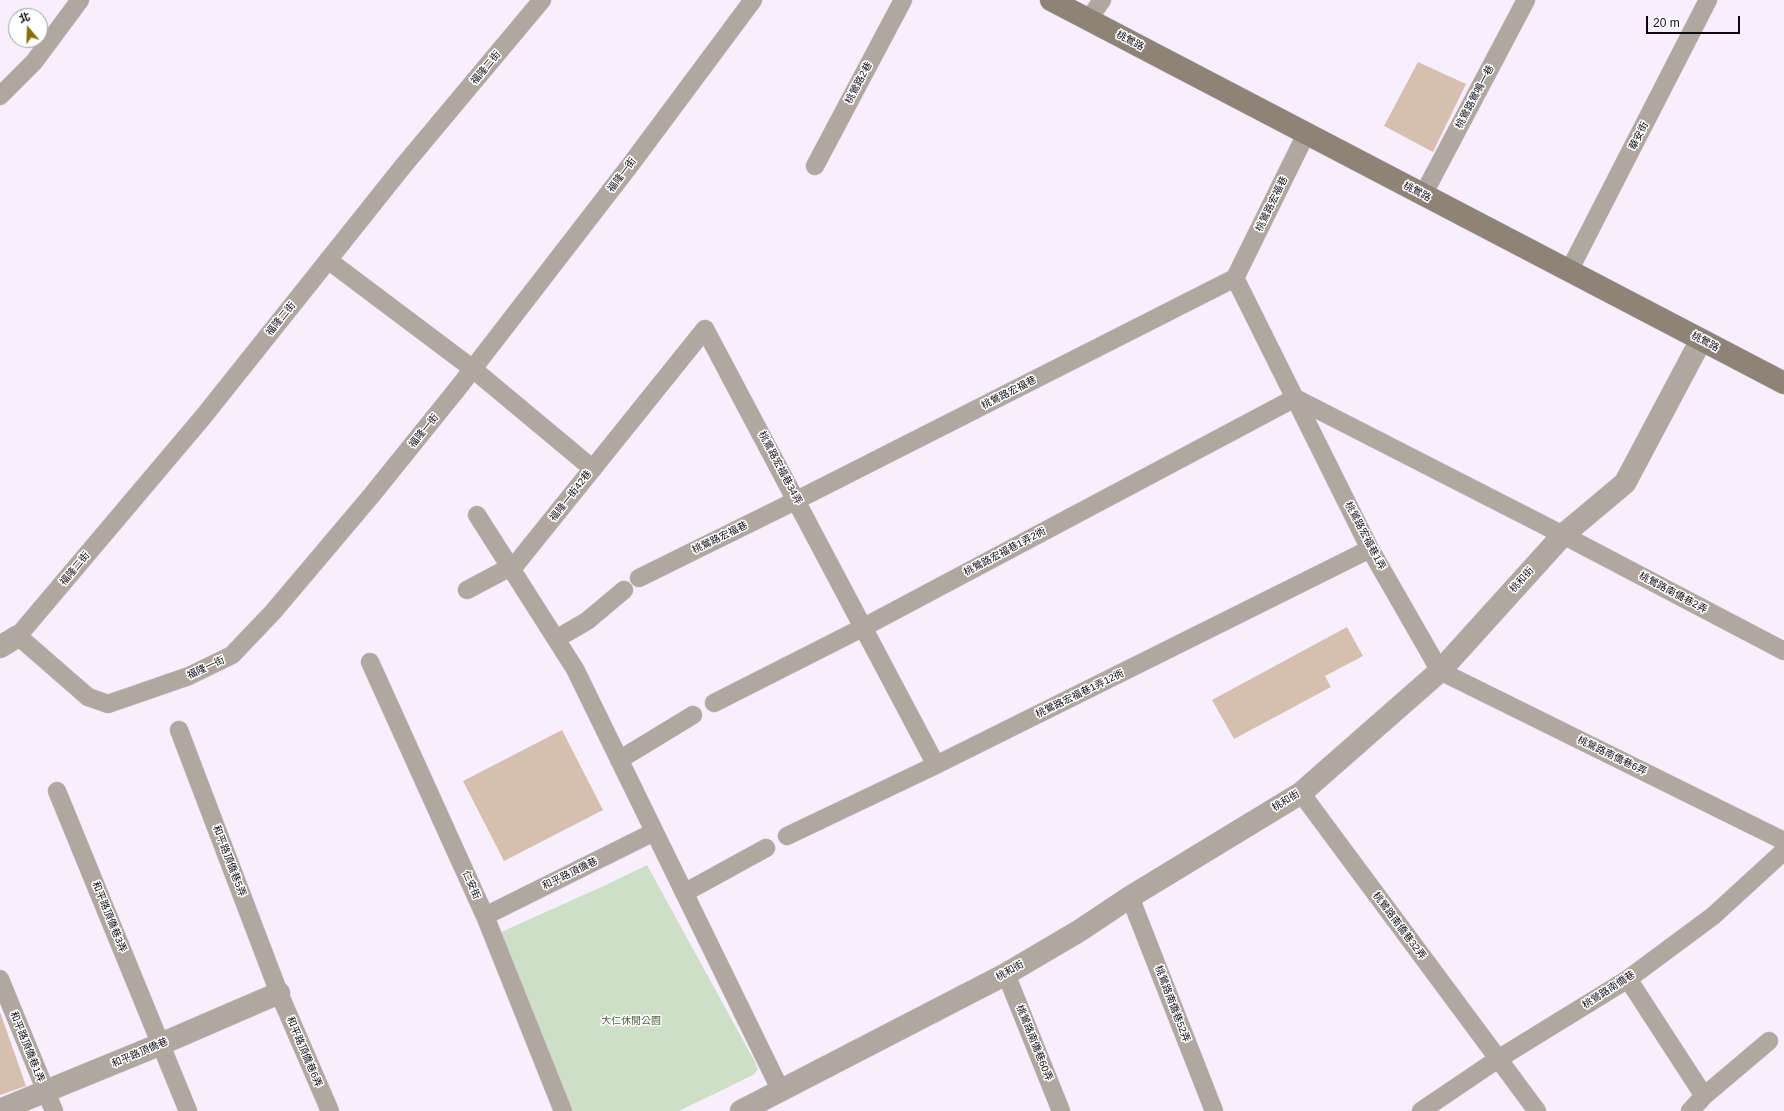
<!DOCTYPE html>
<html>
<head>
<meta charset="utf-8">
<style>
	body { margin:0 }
	#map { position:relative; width:1784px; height:1111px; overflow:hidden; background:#f7effe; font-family:Helvetica,"Noto Sans TC",sans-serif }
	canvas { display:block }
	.north { position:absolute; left:8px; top:8px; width:40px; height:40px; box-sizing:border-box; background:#fff; border:1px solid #9f9da0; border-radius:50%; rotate:341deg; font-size:11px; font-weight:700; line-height:16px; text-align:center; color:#0f0a12 }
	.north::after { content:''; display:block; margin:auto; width:14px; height:18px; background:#856e0c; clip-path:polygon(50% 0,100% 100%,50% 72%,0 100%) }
	.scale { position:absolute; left:1646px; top:16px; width:94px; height:18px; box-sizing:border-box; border:2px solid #0f0a12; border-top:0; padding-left:5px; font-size:12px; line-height:14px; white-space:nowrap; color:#0f0a12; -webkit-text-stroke:3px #fff; paint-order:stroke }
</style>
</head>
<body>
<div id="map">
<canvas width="1784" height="1111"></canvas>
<div class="north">北</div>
<div class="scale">20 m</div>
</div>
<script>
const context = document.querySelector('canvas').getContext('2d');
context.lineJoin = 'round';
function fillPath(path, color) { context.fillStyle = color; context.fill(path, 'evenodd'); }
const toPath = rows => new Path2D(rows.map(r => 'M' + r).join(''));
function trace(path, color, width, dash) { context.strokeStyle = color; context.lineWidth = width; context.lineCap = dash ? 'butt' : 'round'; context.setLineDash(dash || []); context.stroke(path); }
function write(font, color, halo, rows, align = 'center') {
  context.font = font + ' Helvetica,"Noto Sans TC",sans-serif'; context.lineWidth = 3; context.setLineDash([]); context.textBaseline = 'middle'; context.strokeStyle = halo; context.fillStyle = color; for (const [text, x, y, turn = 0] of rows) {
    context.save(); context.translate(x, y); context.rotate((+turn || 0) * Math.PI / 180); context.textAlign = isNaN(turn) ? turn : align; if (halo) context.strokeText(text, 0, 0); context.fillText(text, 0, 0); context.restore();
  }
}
fillPath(toPath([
	[647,865,755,1062,758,1070,753,1075,679,1111,571,1111,499,933,608,884]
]), '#cedfc8');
fillPath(toPath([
	[1418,62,1466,84,1433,152,1384,126],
	[1347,627,1363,656,1325,676,1331,687,1234,739,1212,700],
	[562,730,603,810,504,861,463,781],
	[0,1012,26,1086,0,1095]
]), '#d7bfaf');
const lane = toPath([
	[542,0,404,165,203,417,18,636,88,697,108,704,189,676,232,655,273,612,371,496,458,388,631,164,753,0],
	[1089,19,1102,0],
	[0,96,34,62,80,0],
	[815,166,903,0],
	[1423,195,1526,0],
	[328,260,473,369,593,469],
	[1569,271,1708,0],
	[1235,278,1370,549,1440,671,1784,841],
	[477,515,575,669,781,1091],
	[639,578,797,500,1235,278,1306,134],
	[467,590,516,564,705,329,936,765],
	[556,639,587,621,624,590],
	[370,662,485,916,563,1111],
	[714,703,864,627,1295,398,1563,535,1784,651],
	[179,730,279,993,330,1111],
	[619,760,693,715],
	[57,791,188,1111],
	[1301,793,1537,1111],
	[787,836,936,765,1370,549],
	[684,893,766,848],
	[1130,897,1214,1111],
	[485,916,654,832],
	[1006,974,1061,1111],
	[0,979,54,1111],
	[1628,979,1704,1096],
	[1421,1111,1498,1059,1628,979,1713,916,1784,851],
	[1690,1111,1704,1096,1769,1041]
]);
const street = toPath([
	[0,647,18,636],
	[0,1110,161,1044,279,993],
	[741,1111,1006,974,1079,931,1130,897,1301,793,1440,671,1563,535,1625,483,1701,340]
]);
const secondary = toPath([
	[1051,0,1784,383]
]);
trace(lane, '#d2cad8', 19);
trace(street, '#d2cad8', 23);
trace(secondary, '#d2cad8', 23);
trace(lane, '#b0a79e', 18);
trace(street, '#b0a79e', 22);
trace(secondary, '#8f8276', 22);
write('10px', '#0f0a12', '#fff', [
	["桃鶯路",1130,41,28],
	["福隆二街",486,68,-50],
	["桃鶯路2巷",859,83,-62],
	["桃鶯路鶯鳴一巷",1475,97,-62],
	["華安街",1639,136,-63],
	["福隆一街",622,175,-53],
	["桃鶯路",1417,192,28],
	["桃鶯路宏福巷",1272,204,-64],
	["福隆二街",281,319,-51],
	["桃鶯路",1705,342,28],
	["桃鶯路宏福巷",1009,393,-27],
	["福隆一街",424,431,-51],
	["桃鶯路宏福巷34弄",780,468,62],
	["福隆一街42巷",571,496,-52],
	["桃鶯路宏福巷1弄",1365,536,62],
	["桃鶯路宏福巷",720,538,-26],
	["桃鶯路宏福巷1弄2衖",1005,552,-28],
	["福隆二街",75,569,-50],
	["桃和街",1522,580,-48],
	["桃鶯路南僑巷2弄",1673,593,28],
	["福隆一街",206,668,-25],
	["桃鶯路宏福巷1弄12衖",1080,694,-26],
	["桃鶯路南僑巷6弄",1612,756,26],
	["桃和街",1286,801,-32],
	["和平路頂僑巷5弄",229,861,69],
	["和平路頂僑巷",570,874,-26],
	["仁安街",471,885,66],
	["和平路頂僑巷3弄",109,917,68],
	["桃鶯路南僑巷32弄",1399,926,53],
	["桃和街",1010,971,-29],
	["桃鶯路南僑巷",1609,990,-33],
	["桃鶯路南僑巷52弄",1172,1004,69],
	["桃鶯路南僑巷60弄",1034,1043,68],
	["和平路頂僑巷1弄",27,1047,68],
	["和平路頂僑巷6弄",304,1052,67],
	["和平路頂僑巷",140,1053,-23]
]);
write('10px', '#436038', '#fff', [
	["大仁休閒公園",631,1021]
]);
</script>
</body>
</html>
